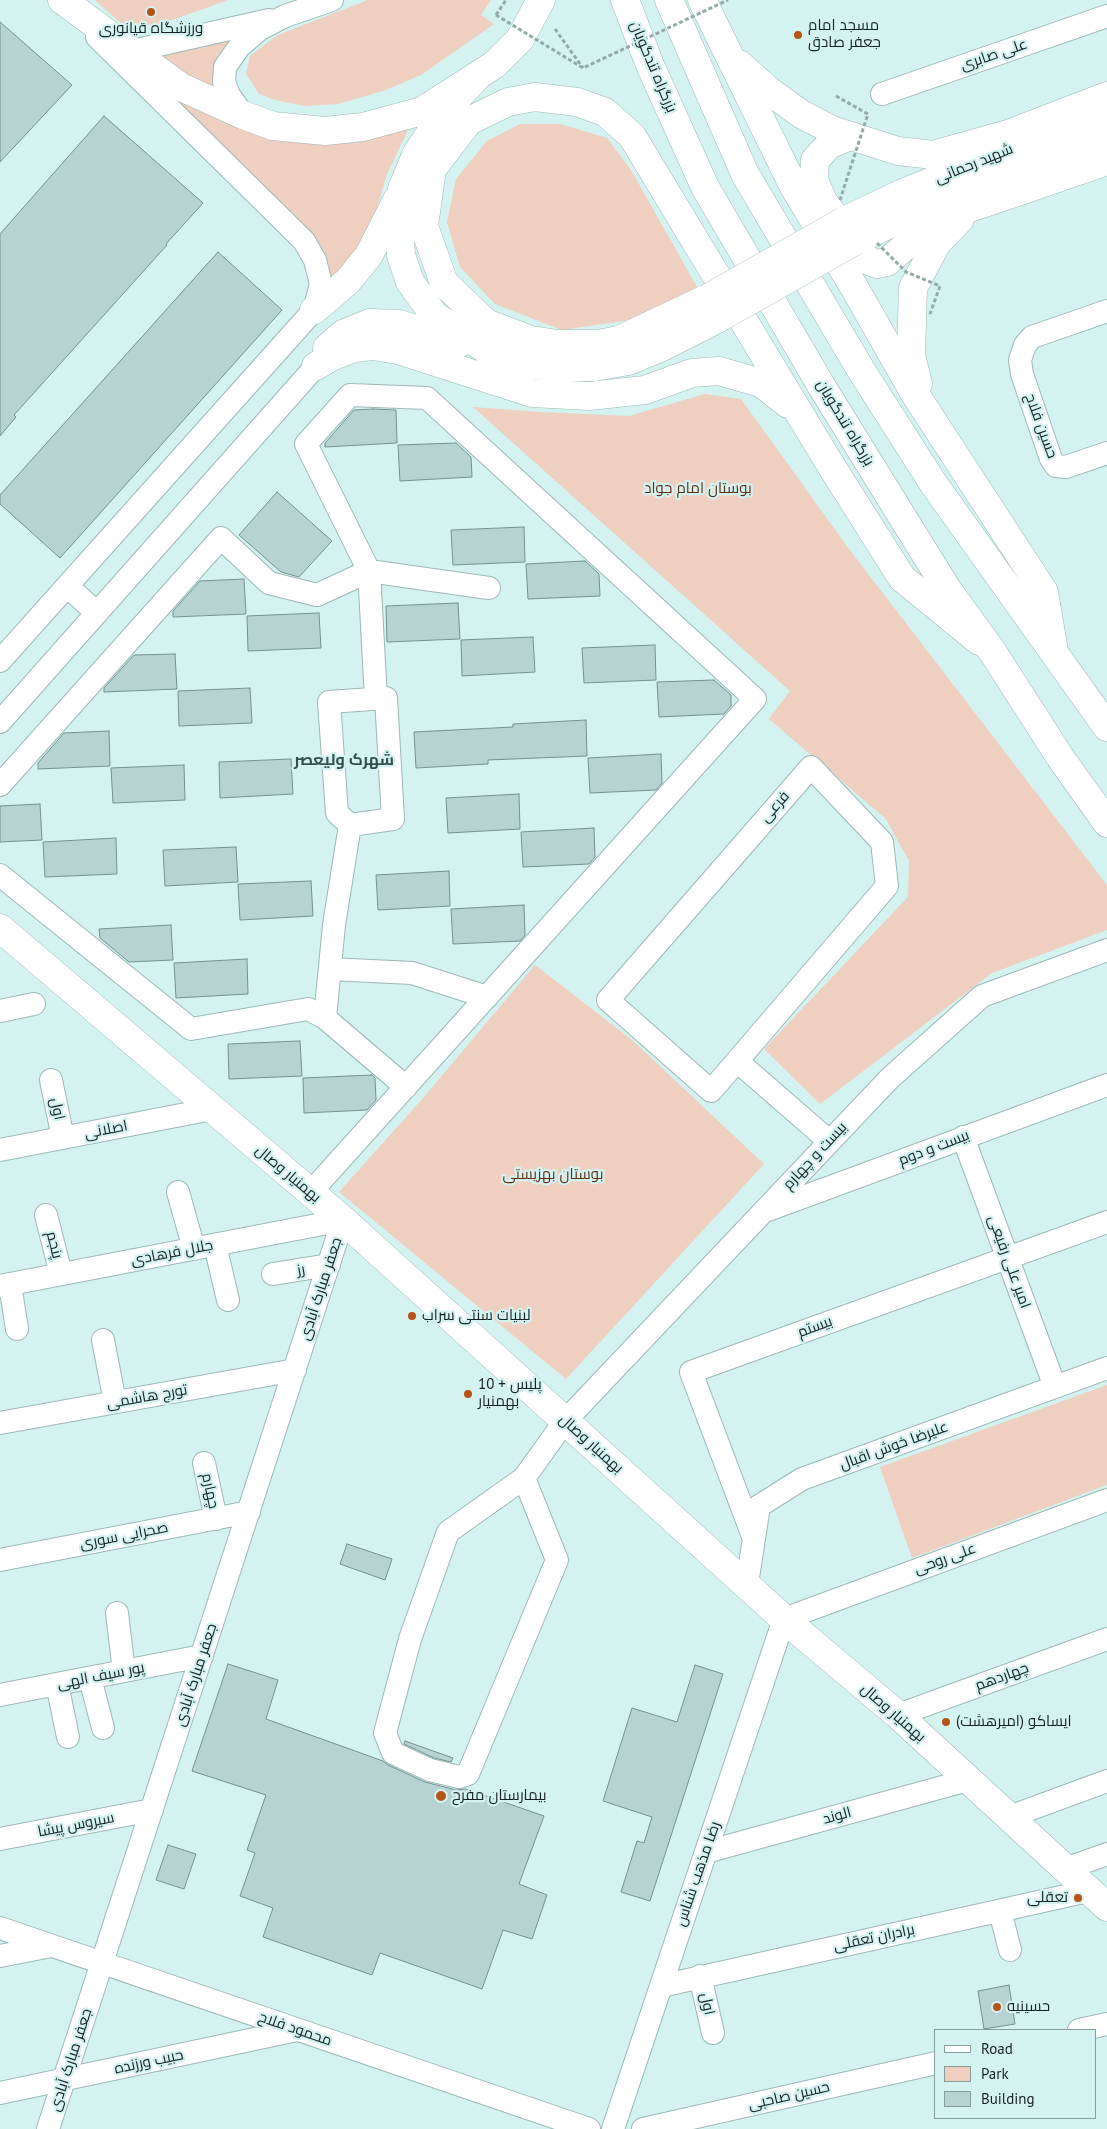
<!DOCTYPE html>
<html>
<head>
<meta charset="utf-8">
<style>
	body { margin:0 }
	#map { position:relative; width:1107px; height:2129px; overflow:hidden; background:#d4f2f0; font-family:"PT Sans",sans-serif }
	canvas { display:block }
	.legend { position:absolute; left:934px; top:2029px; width:162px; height:90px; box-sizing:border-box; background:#d4f2f0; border:1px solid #889e9d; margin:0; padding:6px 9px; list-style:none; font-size:15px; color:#162121 }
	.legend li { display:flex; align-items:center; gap:10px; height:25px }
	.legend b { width:25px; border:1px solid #889e9d }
</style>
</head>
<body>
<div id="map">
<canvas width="1107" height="2129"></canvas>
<ul class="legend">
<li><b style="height:6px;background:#fff"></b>Road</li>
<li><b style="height:14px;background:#eecfc0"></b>Park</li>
<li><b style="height:14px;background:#b6d3d2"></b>Building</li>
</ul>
</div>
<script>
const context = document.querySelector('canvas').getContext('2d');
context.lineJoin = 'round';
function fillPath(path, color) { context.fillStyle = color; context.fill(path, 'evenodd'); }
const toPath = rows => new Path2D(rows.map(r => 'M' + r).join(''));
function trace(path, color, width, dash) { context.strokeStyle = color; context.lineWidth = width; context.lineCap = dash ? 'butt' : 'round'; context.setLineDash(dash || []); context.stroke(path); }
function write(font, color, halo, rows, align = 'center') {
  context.font = font + ' "PT Sans",Cairo,sans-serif'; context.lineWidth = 4.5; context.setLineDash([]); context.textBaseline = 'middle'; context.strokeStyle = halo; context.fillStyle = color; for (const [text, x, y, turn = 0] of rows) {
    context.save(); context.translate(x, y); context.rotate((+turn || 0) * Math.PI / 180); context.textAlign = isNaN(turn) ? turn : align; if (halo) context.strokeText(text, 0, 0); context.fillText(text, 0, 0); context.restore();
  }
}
fillPath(toPath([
	[95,0,228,0,161,24,125,27],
	[368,0,491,0,481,15,494,24,421,75,386,90,338,104,305,106,275,100,259,94,246,74,250,56,278,35],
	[236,34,222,50,216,60,214,73,215,93,161,57],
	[144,74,187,104,409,128,387,174,373,221,346,265,329,283,329,266,323,249,307,229],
	[520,124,560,124,607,138,631,170,697,287,637,319,562,330,495,304,460,267,447,222,456,179,487,141],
	[705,394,741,399,849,549,1107,885,1107,930,992,973,820,1104,764,1049,908,897,909,861,886,819,769,719,790,691,473,407,540,412,629,416],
	[535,965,632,1040,764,1164,566,1379,339,1192,424,1097],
	[1107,1385,1107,1485,912,1558,880,1467]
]), '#eecfc0');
const building = toPath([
	[0,22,72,85,0,162,0,22],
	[104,116,203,203,166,244,167,245,14,415,16,417,0,436,0,234,104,116],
	[218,252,282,310,60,558,0,504,0,495,218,252],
	[373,409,396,410,397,443,325,447,325,443,354,410,373,409],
	[456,443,471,457,472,477,400,481,398,445,456,443],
	[277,492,332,541,299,577,281,572,239,535,277,492],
	[524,527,525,562,453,565,451,530,524,527],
	[585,561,599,574,600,596,528,599,526,564,585,561],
	[244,579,246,614,173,617,173,611,200,581,244,579],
	[458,603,460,639,387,642,386,606,458,603],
	[319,613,321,648,248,651,247,616,319,613],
	[533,637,535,672,462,676,461,640,533,637],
	[655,645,656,680,584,683,582,648,655,645],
	[175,654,177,689,104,692,104,688,134,655,175,654],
	[714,680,731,695,731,706,724,714,659,717,657,682,714,680],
	[250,688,252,723,179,726,178,691,250,688],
	[586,720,587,756,488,760,488,764,416,768,414,732,513,727,513,724,586,720],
	[109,731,110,766,38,769,38,763,64,733,109,731],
	[661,754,662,783,656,790,590,793,588,758,661,754],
	[291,759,293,794,220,798,219,762,291,759],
	[184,765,185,800,113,803,111,768,184,765],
	[519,794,520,829,448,833,446,798,519,794],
	[40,804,42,840,0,842,0,806,40,804],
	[594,828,595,857,589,864,523,867,521,832,594,828],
	[116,838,117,874,45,877,43,842,116,838],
	[236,847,238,882,165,886,163,850,236,847],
	[449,871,450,906,378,910,376,875,449,871],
	[311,881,313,916,240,920,238,884,311,881],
	[524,905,525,935,520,941,453,944,451,909,524,905],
	[171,925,173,960,129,962,100,938,99,929,171,925],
	[247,959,248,994,176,998,174,963,247,959],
	[300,1041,302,1076,229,1079,228,1044,300,1041],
	[372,1075,375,1078,376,1100,367,1110,304,1113,303,1078,372,1075],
	[347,1544,392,1559,385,1580,340,1564,347,1544],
	[228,1664,278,1680,266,1719,383,1761,388,1765,425,1782,456,1790,466,1789,544,1816,519,1884,547,1895,532,1939,503,1930,482,1989,380,1953,372,1975,263,1937,273,1908,240,1896,255,1853,247,1850,266,1795,192,1771,228,1664],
	[695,1665,723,1674,650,1901,621,1892,637,1841,644,1843,652,1817,603,1801,632,1708,677,1722,695,1665],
	[405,1741,453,1758,451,1762,434,1758,404,1744,405,1741],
	[168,1845,196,1854,184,1889,156,1880,168,1845],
	[1009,1985,1015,2024,984,2029,978,1991,1009,1985]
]);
fillPath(building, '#b6d3d2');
trace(building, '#75908f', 1);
const minor = toPath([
	[132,51,269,20],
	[882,94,1107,16],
	[243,115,229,95,224,82,225,67,239,47,260,29,285,16,332,0],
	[1107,311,1032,337,1025,345,1020,360,1022,374,1051,459,1056,466,1066,467,1107,453],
	[67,586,97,613],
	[0,661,314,310,321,284,315,260,304,241,97,37],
	[386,698,393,819,350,825,337,813,329,702,386,698],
	[0,722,316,366],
	[0,785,221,538,269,583,317,595,369,571,376,699],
	[0,875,191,1029,308,1009,325,1018,406,1087],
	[330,969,412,973,487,997],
	[0,1011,34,1004],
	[325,1018,334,925,350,825],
	[737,1061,887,886,882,842,811,767,608,1000,711,1091,737,1061,829,1141],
	[51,1080,63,1138],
	[963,1137,1055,1387],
	[0,1150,212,1109],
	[178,1192,194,1249],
	[310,1193,755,699,427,398,350,395,306,444,369,571,489,588],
	[768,1210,1107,1085],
	[46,1215,61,1274],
	[215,1245,228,1300],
	[273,1274,329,1265],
	[10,1284,17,1329],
	[0,1286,343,1220,48,2129],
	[103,1340,115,1402],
	[0,1423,295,1370],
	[204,1463,216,1519],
	[524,1478,557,1560,468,1774,459,1777,430,1770,393,1753,385,1733,410,1639,448,1532,524,1478,565,1421,890,1078,982,996,1107,950],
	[754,1539,691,1372,1107,1222],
	[0,1560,249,1512],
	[747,1584,759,1506,802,1479,1107,1368],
	[117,1613,124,1671],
	[90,1678,103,1728],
	[57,1684,68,1737],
	[0,1695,202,1656],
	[898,1715,1107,1639],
	[1009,1817,1107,1781],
	[0,1839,152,1810],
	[706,1852,968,1780],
	[1065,1869,1107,1854],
	[1000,1911,1010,1950],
	[0,1928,589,2129],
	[0,1956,51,1946],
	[700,1976,713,2033],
	[661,1986,1088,1891],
	[1079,2030,1107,2024],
	[0,2093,297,2030],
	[613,2129,784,1619,1107,1500],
	[643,2129,936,2063]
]);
const major = toPath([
	[62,0,181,87,243,115,273,126,325,131,363,127,422,111,494,65,520,39,541,0],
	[475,79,446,109,416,155,402,189,399,218,401,255,410,282,435,316,493,354,522,364,566,367,594,367,628,361,662,347,719,318],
	[1023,190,1107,161],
	[844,221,903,193,1107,111],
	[855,241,951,194,1107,137],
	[708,298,619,340,598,344,558,344,531,340,486,323,444,283,424,226,432,169,469,121,508,102,535,97,577,102,605,112,632,136,830,464,902,578,979,641],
	[314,310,348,281,369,255,397,200],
	[327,348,343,334,370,323,399,324,435,335,458,344],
	[316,366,331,357,354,348,373,346,398,350,532,393,589,396,645,390,692,373,719,371,761,383,788,404],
	[0,928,343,1220,784,1619,898,1715,1107,1907]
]);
const highway = toPath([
	[625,0,650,65,705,187,822,387,947,589,992,651,1060,757,1107,823],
	[669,0,745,174,861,370,933,483,1107,727],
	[702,0,793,185,854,287,915,394,1044,592,1053,645],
	[739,64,768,90,801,114,832,130,898,151,933,155,1008,134,1107,96],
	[850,136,829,145,815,160,814,180,823,201,867,260,877,264,887,262,937,219,1023,190],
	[918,384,911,355,913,288,937,243,960,219]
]);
trace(minor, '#9cb8b7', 24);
trace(major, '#9cb8b7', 29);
trace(highway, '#9cb8b7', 29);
trace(toPath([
	[496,15,506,0],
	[555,29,583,68]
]), '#93aaa9', 3, [4, 2.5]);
trace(minor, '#fff', 22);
trace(major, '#fff', 28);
trace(highway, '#fff', 28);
const majorBridge = toPath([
	[708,298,844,221],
	[719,318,855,241]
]);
trace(majorBridge, '#9cb8b7', 29, []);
trace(toPath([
	[496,15,583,68,728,0],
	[836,96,868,114,840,200],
	[877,243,906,272,940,286,930,314]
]), '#93aaa9', 3, [4, 2.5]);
trace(majorBridge, '#fff', 28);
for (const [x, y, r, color] of [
	[151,12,5,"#b65415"],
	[798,35,5,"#b65415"],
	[412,1316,5,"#b65415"],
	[468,1394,5,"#b65415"],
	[946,1722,5,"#b65415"],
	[441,1796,6,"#b65415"],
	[1078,1898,5,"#b65415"],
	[997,2007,5,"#b65415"]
]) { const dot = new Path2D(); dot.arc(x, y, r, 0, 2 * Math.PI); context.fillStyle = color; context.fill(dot); trace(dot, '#d4f2f0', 2); }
write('15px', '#162121', '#d4f2f0', [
	["مسجد امام",808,26],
	["جعفر صادق",808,43],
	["ورزشگاه قیانوری",151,29,"center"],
	["لبنیات سنتی سراب",422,1316],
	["پلیس + 10",478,1385],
	["بهمنیار",478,1402],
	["ایساکو (امیرهشت)",956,1722],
	["بیمارستان مفرح",452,1796],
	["تعقلی",1068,1898,"right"],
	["حسینیه",1007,2007]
], 'left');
write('15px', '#162121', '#d4f2f0', [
	["علی صابری",994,55,-19],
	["بزرگراه تندگویان",653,67,67],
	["شهید رحمانی",974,164,-22],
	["بزرگراه تندگویان",845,423,59],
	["حسین فلاح",1041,426,70],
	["فرعی",775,807,-49],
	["اول",57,1109,78],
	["اصلانی",106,1130,-11],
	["بیست و دوم",934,1148,-21],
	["بیست و چهارم",815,1156,-47],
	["بهمنیار وصال",288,1174,40],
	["پنجم",54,1245,76],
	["جلال فرهادی",172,1253,-11],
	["امیر علی رفیعی",1009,1262,70],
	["رز",301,1270,-10],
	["جعفر مبارک آبادی",321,1289,-72],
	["بیستم",815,1327,-20],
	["تورج هاشمی",147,1397,-10],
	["بهمنیار وصال",591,1444,42],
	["علیرضا خوش اقبال",894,1446,-20],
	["چهارم",210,1491,78],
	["صحرایی سوری",124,1536,-11],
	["علی روحی",945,1559,-20],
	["جعفر مبارک آبادی",196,1675,-72],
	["پور سیف الهی",101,1676,-11],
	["چهاردهم",1002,1677,-20],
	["بهمنیار وصال",893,1713,41],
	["الوند",837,1816,-15],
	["سیروس پیشا",76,1825,-11],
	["رضا مذهب شناس",698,1874,-71],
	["برادران تعقلی",874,1938,-12],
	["اول",707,2004,78],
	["محمود فلاح",295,2029,19],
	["جعفر مبارک آبادی",71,2060,-72],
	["حبیب ورزنده",149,2062,-12],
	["حسین صاحبی",789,2096,-13]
]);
write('15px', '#602e11', '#d4f2f0', [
	["بوستان امام جواد",698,489],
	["بوستان بهزیستی",553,1175]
]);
write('bold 16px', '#344e4d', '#d4f2f0', [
	["شهرک ولیعصر",344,760]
]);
</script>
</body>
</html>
